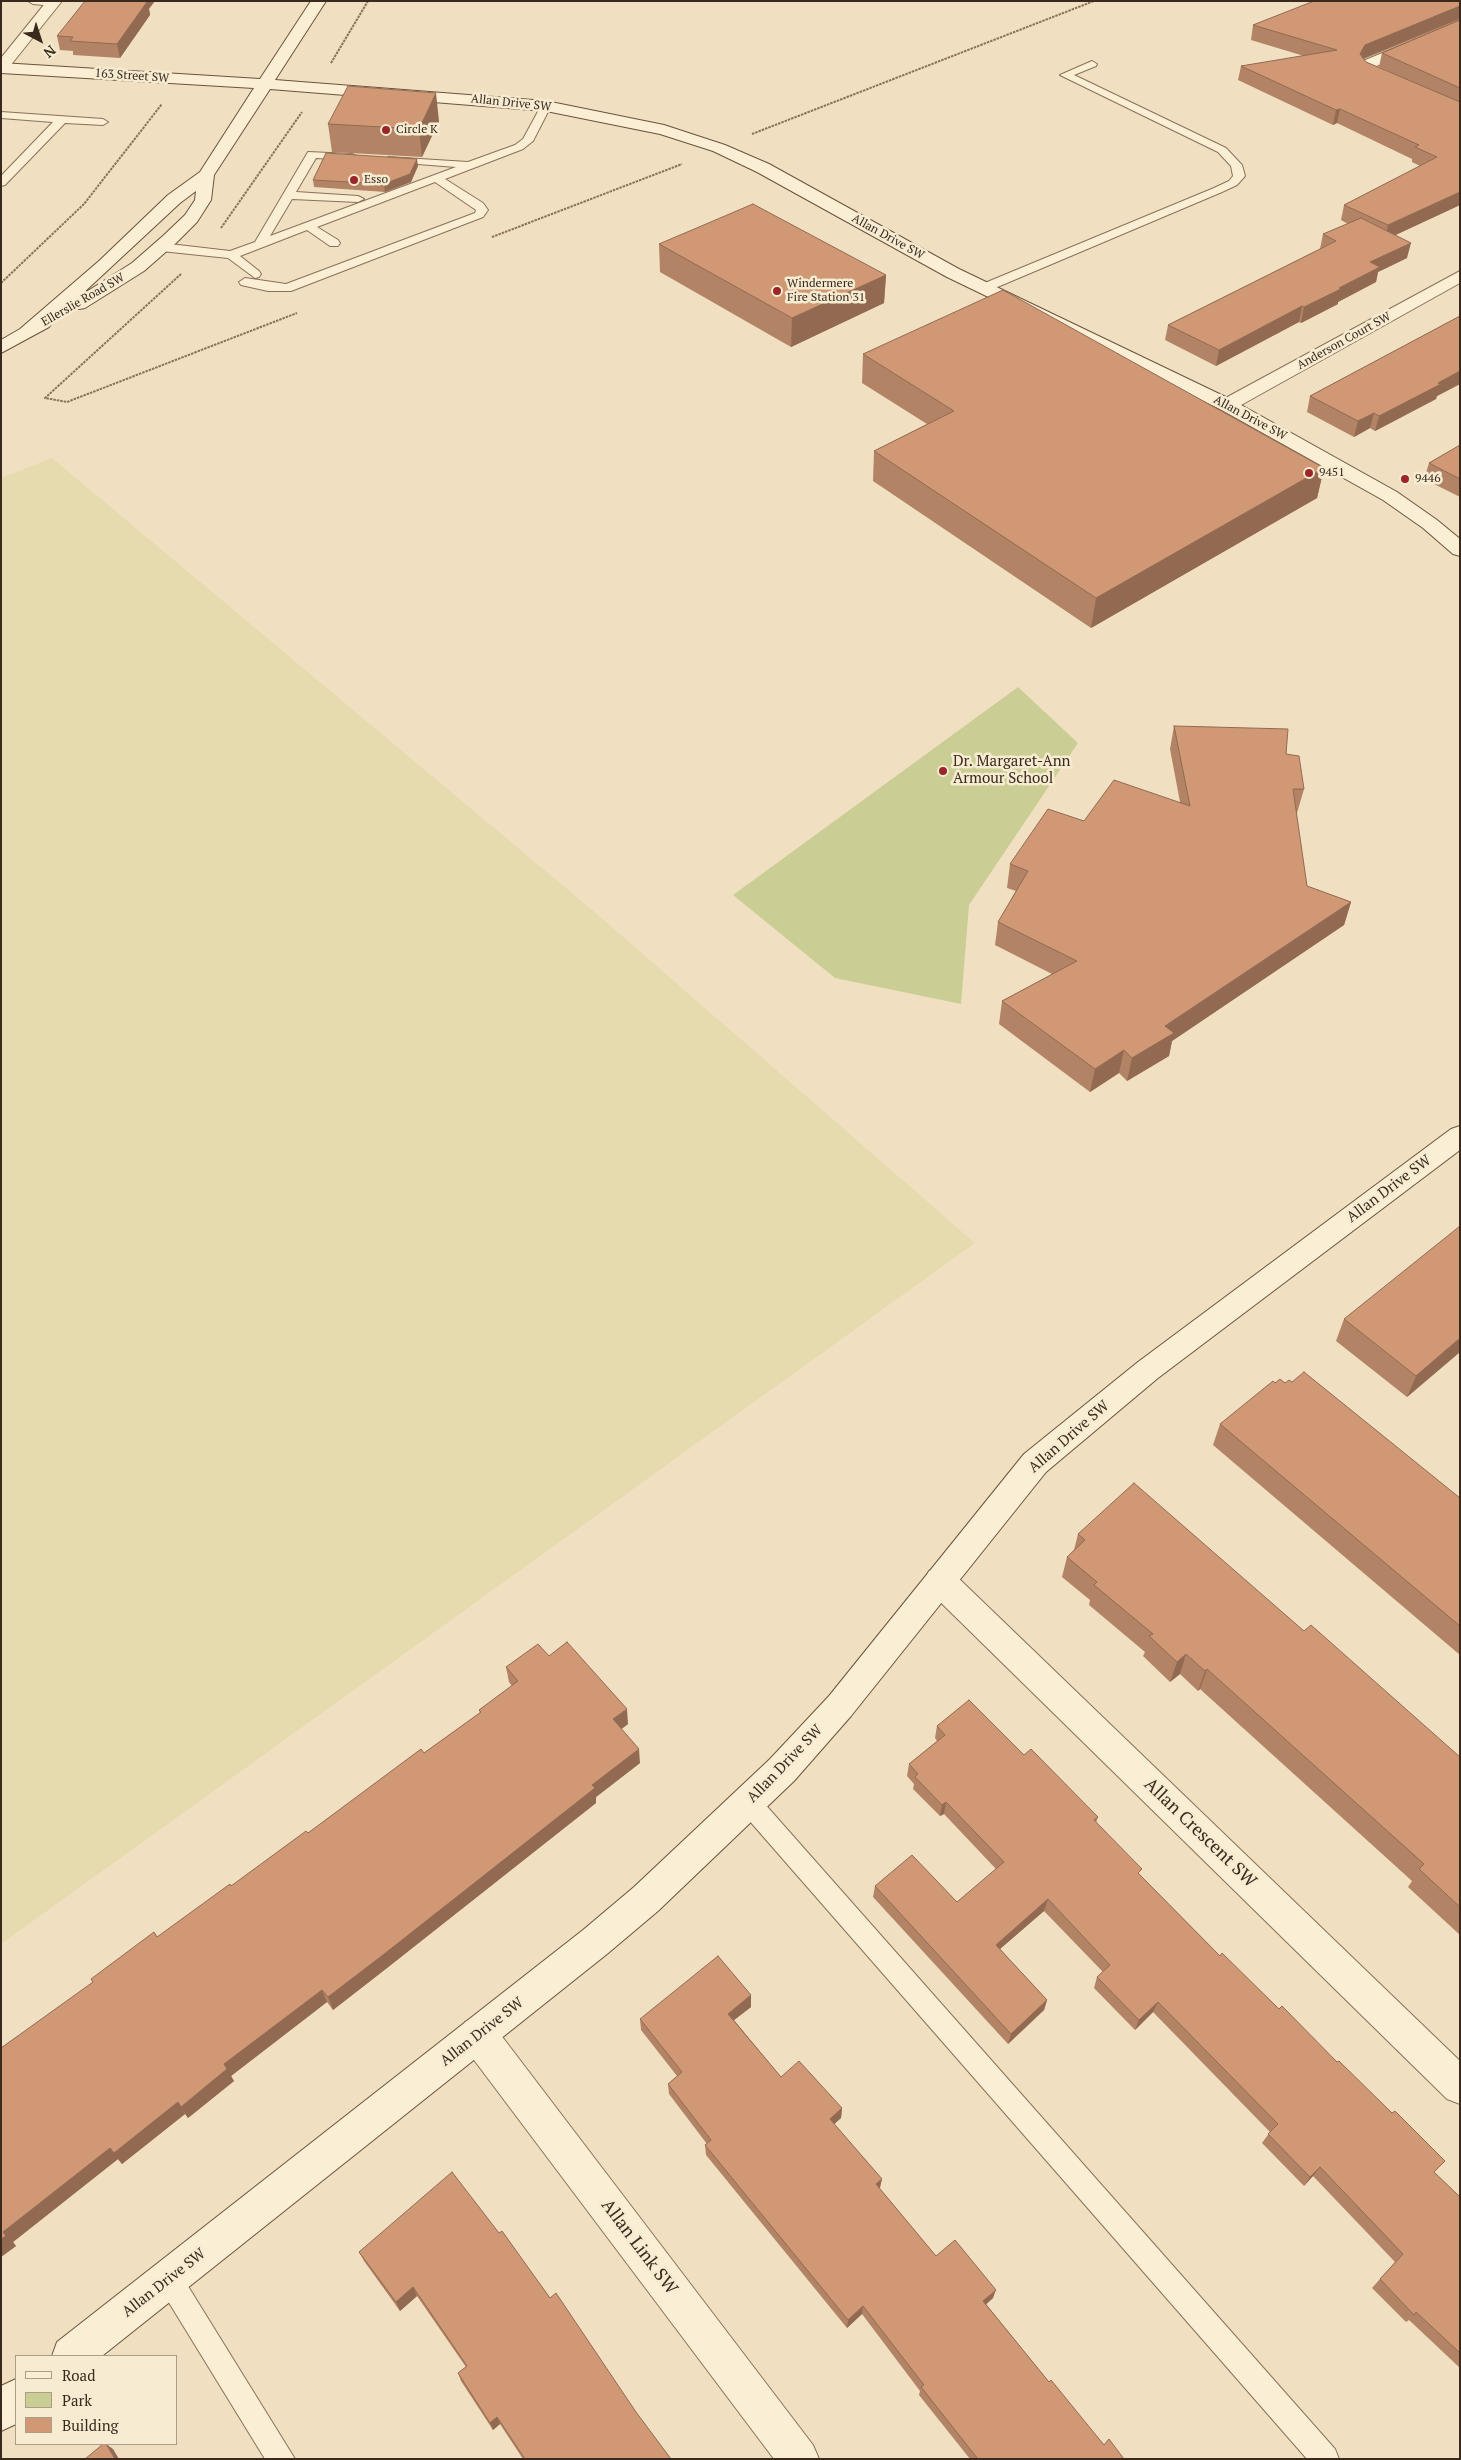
<!DOCTYPE html>
<html>
<head>
<meta charset="utf-8">
<style>
	body { margin:0 }
	#map { position:relative; width:1461px; height:2460px; overflow:hidden; background:#f0e0c1; font-family:"PT Serif",serif }
	canvas { display:block }
	.frame { position:absolute; inset:0; border:2px solid #392a1d; pointer-events:none }
	.legend { position:absolute; left:15px; top:2355px; width:162px; height:90px; box-sizing:border-box; background:#f7ebd1; border:1px solid #ab9e89; margin:0; padding:6px 9px; list-style:none; font-size:15px; color:#392a1d }
	.legend li { display:flex; align-items:center; gap:10px; height:25px }
	.legend b { width:25px; border:1px solid #ab9e89 }
	.north { position:absolute; left:15px; top:15px; width:50px; height:50px; -webkit-text-stroke:4px #f7ebd1; paint-order:stroke; rotate:140deg; font-size:14px; font-weight:700; line-height:20px; text-align:center; color:#392a1d }
	.north::after { content:''; display:block; margin:auto; width:18px; height:22px; background:#392a1d; clip-path:polygon(50% 0,100% 100%,50% 72%,0 100%) }
</style>
</head>
<body>
<div id="map">
<canvas width="1461" height="2460"></canvas>
<div class="frame"></div>
<ul class="legend">
<li><b style="height:6px;background:#faeed5"></b>Road</li>
<li><b style="height:14px;background:#cace95"></b>Park</li>
<li><b style="height:14px;background:#d09875"></b>Building</li>
</ul>
<div class="north">N</div>
</div>
<script>
const context = document.querySelector('canvas').getContext('2d');
context.lineJoin = 'round';
function fillPath(path, color) { context.fillStyle = color; context.fill(path, 'evenodd'); }
const toPath = rows => new Path2D(rows.map(r => 'M' + r).join(''));
function trace(path, color, width, dash) { context.strokeStyle = color; context.lineWidth = width; context.lineCap = dash ? 'butt' : 'round'; context.setLineDash(dash || []); context.stroke(path); }
function write(font, color, halo, rows, align = 'center') {
  context.font = font + ' "PT Serif",serif'; context.lineWidth = 5; context.setLineDash([]); context.textBaseline = 'middle'; context.strokeStyle = halo; context.fillStyle = color; for (const [text, x, y, turn = 0] of rows) {
    context.save(); context.translate(x, y); context.rotate((+turn || 0) * Math.PI / 180); context.textAlign = isNaN(turn) ? turn : align; if (halo) context.strokeText(text, 0, 0); context.fillText(text, 0, 0); context.restore();
  }
}
fillPath(toPath([
	[52,458,597,914,975,1243,1,1944,1,478]
]), '#e6dbae');
fillPath(toPath([
	[1018,687,1078,743,969,905,961,1004,835,978,733,895]
]), '#cace95');
const lane = toPath([
	[28,1,58,1,59,3,54,6,33,4,28,1],
	[1092,61,1097,64,1096,66,1074,75,1226,148,1242,165,1245,176,1237,185,1222,192,988,291,980,291,978,288,980,285,1214,188,1229,181,1233,176,1231,166,1218,152,1060,75,1092,61],
	[546,103,551,106,533,141,523,149,445,179,483,203,488,210,483,217,291,291,268,291,241,285,239,282,245,278,286,284,475,213,476,210,435,182,317,227,338,240,340,243,338,246,330,246,307,230,240,256,259,271,261,274,259,277,255,278,228,258,161,251,155,247,161,243,230,251,255,242,308,152,352,154,358,157,352,160,316,158,296,192,358,196,364,199,358,202,292,199,270,236,456,167,392,162,386,159,388,157,468,162,515,145,523,139,541,106,546,103],
	[1,112,103,119,108,122,103,125,65,123,5,185,1,186,1,176,53,122,1,118,1,112],
	[748,1791,756,1794,1335,2449,1339,2459,1307,2459,740,1810,737,1802,740,1794,748,1791],
	[169,2266,178,2270,295,2459,265,2459,160,2288,156,2279,160,2270,169,2266]
]);
const street = toPath([
	[47,1,62,1,6,71,1,73,1,58,47,1],
	[1460,21,1460,31,1374,67,1460,106,1460,117,1364,75,1358,67,1363,61,1460,21],
	[1460,271,1460,283,1234,409,1220,409,1218,405,1220,401,1460,271],
	[940,1567,951,1571,1460,2061,1460,2104,1447,2099,929,1591,924,1581,929,1571,940,1567],
	[478,2017,491,2022,813,2445,819,2459,774,2459,465,2048,460,2035,465,2022,478,2017]
]);
const secondary = toPath([
	[311,1,326,1,275,80,546,101,664,125,725,145,769,164,959,269,1234,401,1397,492,1437,520,1460,539,1460,556,1453,554,1423,528,1383,500,1220,409,947,277,757,172,713,151,660,134,546,111,270,89,214,175,211,200,197,222,176,243,144,271,85,308,79,309,73,308,70,304,51,321,52,323,49,327,1,353,1,340,20,329,99,261,168,195,200,172,254,88,1,73,1,63,260,79,311,1],
	[196,191,195,200,185,215,164,235,132,263,80,296,180,203,196,191],
	[1460,1126,1460,1150,1158,1378,1046,1472,851,1716,794,1781,658,1911,607,1954,102,2356,52,2356,57,2342,583,1930,634,1887,770,1759,829,1696,1024,1454,1138,1362,1451,1129,1460,1126],
	[16,2379,16,2424,1,2431,1,2386,16,2379]
]);
trace(lane, '#8a7158', 2);
trace(street, '#8a7158', 2);
trace(secondary, '#6c523b', 2);
trace(toPath([
	[331,63,368,1],
	[752,134,1094,1],
	[221,228,302,112],
	[492,237,682,164],
	[181,274,45,398,67,402,297,313],
	[1,283,84,204,162,104]
]), '#8a7158', 2, [2.5, 1]);
fillPath(lane, '#faeed5');
fillPath(street, '#faeed5');
fillPath(secondary, '#faeed5');
fillPath(toPath([
	[1460,1,1460,20,1364,59,1366,62,1399,76,1379,67,1382,53,1460,20,1460,205,1395,235,1407,258,1378,272,1376,282,1338,302,1338,304,1301,323,1299,322,1216,366,1165,340,1168,325,1320,249,1323,234,1348,224,1341,220,1344,205,1420,166,1412,162,1412,159,1337,123,1333,125,1238,80,1241,66,1304,56,1251,40,1253,25],
	[149,9,150,15,120,58,73,55,73,51,60,50,57,36],
	[439,121,422,157,332,152,328,124],
	[418,166,411,182,385,192,314,187,313,180],
	[659,244,886,275,884,303,791,347,660,272],
	[1460,316,1460,384,1437,396,1436,399,1375,431,1370,428,1354,437,1307,412,1310,396],
	[863,354,1324,468,1317,498,1091,628,873,481,874,451,927,424,862,383],
	[1460,445,1460,497,1424,479,1429,463],
	[1174,726,1286,754,1304,789,1297,813,1296,813,1307,886,1351,902,1344,925,1172,1041,1169,1056,1127,1081,1119,1073,1090,1092,999,1024,1002,1001,1052,974,995,945,998,922,1016,891,1007,888,1010,864,1084,821,1180,802,1170,749],
	[1344,1319,1460,1352,1407,1397,1336,1341],
	[1275,1383,1285,1383,1460,1498,1460,1655,1213,1445,1220,1424],
	[1078,1534,1304,1631,1460,1757,1460,1935,1408,1887,1412,1881,1200,1689,1198,1691,1180,1674,1170,1682,1143,1656,1145,1652,1089,1605,1090,1600,1062,1577,1067,1557,1074,1550],
	[549,1656,628,1724,621,1729,640,1763,596,1797,596,1803,387,1968,333,2010,327,2002,231,2076,234,2081,188,2118,185,2114,122,2164,118,2159,13,2242,16,2246,1,2257,1,2048,231,1886,424,1753,480,1713,479,1710,512,1686,509,1682,506,1667],
	[937,1726,1024,1755,1098,1817,1096,1823,1140,1875,1435,2173,1460,2197,1460,2368,1409,2320,1406,2322,1372,2288,1395,2262,1313,2176,1304,2186,1262,2143,1270,2132,1153,2012,1135,2030,1094,1988,1097,1977,1103,1972,1044,1911,1000,1949,1047,2000,1044,2010,1008,2044,873,1897,875,1886,957,1902,996,1869,944,1814,940,1816,913,1789,914,1784,907,1776,909,1764,937,1741,935,1738],
	[751,1995,751,2007,734,2020,781,2077,842,2108,841,2118,834,2124,882,2179,879,2188,936,2256,993,2298,986,2304,1049,2382,1104,2445,1124,2459,970,2459,919,2395,920,2391,862,2314,847,2328,706,2155,705,2145,707,2144,669,2094,668,2084,677,2076,641,2030,640,2019],
	[499,2233,550,2298,671,2459,523,2459,500,2424,493,2430,461,2381,458,2373,466,2367,417,2296,400,2311,364,2261,359,2252]
]), '#b38365');
fillPath(toPath([
	[141,1,155,1,149,9,150,15,120,58,117,44],
	[1460,6,1459,19,1362,59,1360,54,1365,45],
	[436,93,439,121,422,157,419,129],
	[1340,109,1337,123,1333,125,1336,110],
	[417,159,418,166,411,182,385,192,384,184],
	[1460,192,1460,205,1385,240,1388,225],
	[1411,243,1407,258,1378,272,1376,282,1338,302,1338,304,1301,323,1304,307,1339,288,1370,262],
	[886,275,884,303,791,347,792,318],
	[1302,306,1299,322,1216,366,1219,350],
	[1460,371,1460,384,1437,396,1436,399,1375,431,1379,416],
	[1374,413,1370,428,1354,437,1358,421],
	[1324,468,1317,498,1091,628,1096,598],
	[1351,902,1344,925,1172,1041,1169,1056,1127,1081,1132,1058,1165,1026],
	[1124,1050,1119,1073,1090,1092,1095,1069],
	[1460,1338,1460,1352,1407,1397,1416,1376],
	[1186,1654,1180,1674,1170,1682,1177,1662],
	[1207,1669,1200,1689,1198,1691,1205,1671],
	[627,1709,628,1724,615,1734,613,1719],
	[639,1749,640,1763,596,1797,596,1803,387,1968,333,2010,328,1997,592,1785],
	[946,1802,944,1814,940,1816,942,1805],
	[1048,1899,1044,1911,993,1955,996,1945],
	[322,1990,327,2002,231,2076,234,2081,188,2118,181,2107,224,2064],
	[751,1995,751,2007,729,2024,728,2014],
	[1047,2000,1044,2010,1008,2044,1011,2034],
	[1158,2002,1153,2012,1135,2030,1139,2020],
	[178,2102,185,2114,122,2164,118,2159,13,2242,16,2246,1,2257,1,2239,3,2232,110,2148],
	[842,2108,841,2118,829,2129,830,2119],
	[1320,2167,1313,2176,1304,2186,1310,2177],
	[882,2179,880,2188,874,2193,876,2184],
	[413,2287,417,2296,400,2311,396,2302],
	[996,2290,993,2298,980,2310,983,2301],
	[863,2306,862,2314,847,2328,848,2320],
	[497,2417,500,2424,493,2430,490,2423],
	[106,2444,113,2449,119,2459,115,2459]
]), '#926a52');
const building = toPath([
	[85,1,142,1,147,2,117,44,70,41,73,37,57,36,85,1],
	[1314,1,1460,1,1460,6,1365,45,1360,54,1366,62,1460,102,1460,192,1388,225,1344,205,1437,157,1415,147,1419,145,1340,109,1336,110,1241,66,1337,50,1253,25,1314,1],
	[1460,20,1460,88,1382,53,1460,20],
	[348,86,436,93,419,129,328,124,348,86],
	[326,153,417,159,410,174,384,184,313,180,326,153],
	[753,204,886,275,792,318,659,244,753,204],
	[1361,218,1411,243,1370,262,1380,267,1339,288,1341,289,1304,307,1302,306,1219,350,1168,325,1336,241,1323,234,1361,218],
	[1003,290,1324,468,1096,598,874,451,954,411,863,354,1003,290],
	[1460,316,1460,371,1438,383,1441,384,1379,416,1374,413,1358,421,1310,396,1460,316],
	[1460,445,1460,479,1429,463,1460,445],
	[1174,726,1288,729,1286,754,1299,756,1304,789,1293,789,1307,886,1351,902,1165,1026,1174,1033,1132,1058,1124,1050,1095,1069,1002,1001,1077,961,998,922,1028,871,1010,864,1048,809,1084,821,1114,780,1190,806,1174,726],
	[1460,1226,1460,1338,1416,1376,1344,1319,1460,1226],
	[1304,1372,1460,1498,1460,1626,1220,1424,1273,1381,1275,1383,1280,1379,1285,1383,1289,1380,1292,1382,1304,1372],
	[1134,1483,1304,1631,1311,1625,1460,1757,1460,1907,1419,1869,1424,1864,1207,1669,1205,1671,1186,1654,1177,1662,1149,1636,1153,1634,1094,1585,1097,1582,1067,1557,1085,1540,1078,1534,1134,1483],
	[567,1642,627,1709,613,1719,639,1749,592,1785,595,1788,383,1955,328,1997,322,1990,224,2064,227,2069,181,2107,178,2102,114,2153,110,2148,3,2232,6,2236,1,2239,1,2048,93,1982,91,1979,154,1932,157,1937,230,1884,231,1886,306,1831,308,1833,421,1749,424,1753,481,1712,479,1710,518,1681,506,1667,538,1644,549,1656,567,1642],
	[969,1700,1024,1755,1031,1749,1098,1817,1094,1820,1142,1869,1138,1873,1220,1956,1222,1953,1279,2009,1282,2006,1337,2062,1339,2061,1392,2113,1395,2111,1445,2161,1434,2172,1460,2197,1460,2353,1416,2312,1414,2315,1380,2279,1403,2254,1320,2167,1310,2177,1268,2134,1278,2124,1158,2002,1139,2020,1097,1977,1110,1965,1048,1899,996,1945,1047,2000,1011,2034,875,1886,912,1855,957,1902,1004,1862,946,1802,942,1805,915,1777,918,1774,909,1764,945,1735,937,1726,969,1700],
	[718,1956,751,1995,728,2014,781,2077,799,2061,842,2108,830,2119,882,2179,876,2184,936,2256,955,2240,996,2290,983,2301,1049,2382,1051,2380,1104,2445,1109,2439,1124,2459,978,2459,921,2387,924,2385,863,2306,848,2320,705,2145,711,2140,668,2084,682,2072,640,2019,718,1956],
	[452,2172,499,2233,502,2231,550,2298,556,2293,636,2412,671,2459,525,2459,497,2417,490,2423,458,2373,467,2366,413,2287,396,2302,359,2252,452,2172],
	[103,2444,106,2444,115,2459,85,2459,103,2444]
]);
fillPath(building, '#d09875');
trace(building, '#926a52', 1);
for (const [x, y, r, color] of [
	[386,130,5,"#9c252a"],
	[354,180,5,"#9c252a"],
	[777,291,5,"#9c252a"],
	[1309,473,5,"#9c252a"],
	[1405,479,5,"#9c252a"],
	[943,771,5,"#9c252a"]
]) { const dot = new Path2D(); dot.arc(x, y, r, 0, 2 * Math.PI); context.fillStyle = color; context.fill(dot); trace(dot, '#f7ebd1', 2); }
write('12px', '#392a1d', '#f7ebd1', [
	["163 Street SW",132,76,4],
	["Allan Drive SW",511,103,6],
	["Allan Drive SW",888,237,29],
	["Ellerslie Road SW",83,300,-30],
	["Anderson Court SW",1344,341,-29],
	["Allan Drive SW",1250,418,28]
]);
write('12px', '#392a1d', '#f7ebd1', [
	["Circle K",396,130],
	["Esso",364,180],
	["Windermere",787,284],
	["Fire Station 31",787,298],
	["9451",1319,473],
	["9446",1415,479]
], 'left');
write('15px', '#392a1d', '#f7ebd1', [
	["Dr. Margaret-Ann",953,762],
	["Armour School",953,779]
], 'left');
write('15px', '#392a1d', '#f7ebd1', [
	["Allan Drive SW",1389,1189,-37],
	["Allan Drive SW",1069,1437,-41],
	["Allan Drive SW",785,1764,-46],
	["Allan Drive SW",482,2032,-38],
	["Allan Drive SW",164,2283,-38]
]);
write('18px', '#392a1d', '#f7ebd1', [
	["Allan Crescent SW",1200,1833,44],
	["Allan Link SW",639,2247,53]
]);
</script>
</body>
</html>
